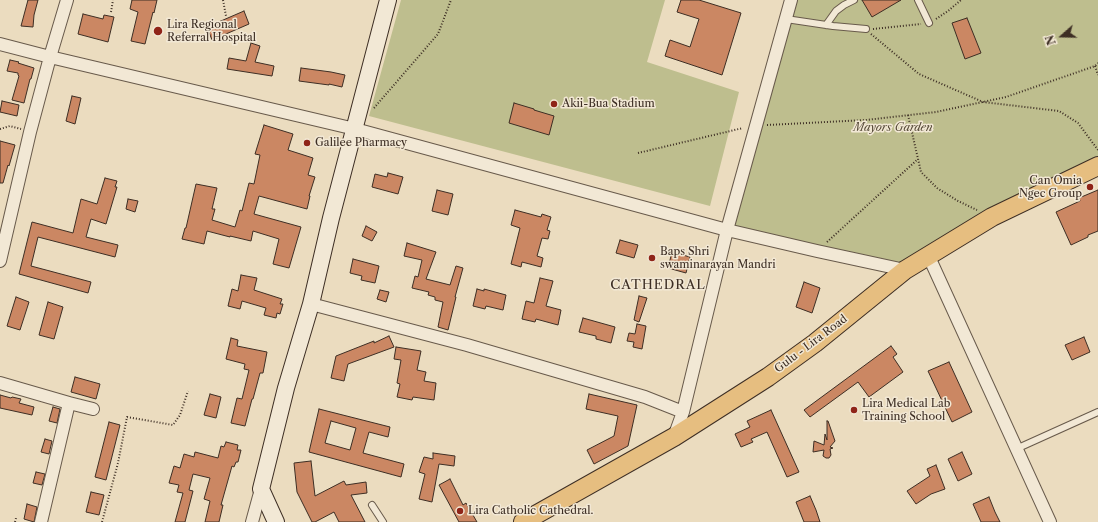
<!DOCTYPE html>
<html>
<head>
<meta charset="utf-8">
<style>
	body { margin:0 }
	#map { position:relative; width:1098px; height:522px; overflow:hidden; background:#ebdcbf; font-family:"Libre Caslon Text",serif }
	canvas { display:block }
	.north { position:absolute; left:1042px; top:16px; width:40px; height:40px; -webkit-text-stroke:3px #f2e8d5; paint-order:stroke; rotate:250deg; font-size:11px; font-weight:700; line-height:16px; text-align:center; color:#3d2e24 }
	.north::after { content:''; display:block; margin:auto; width:14px; height:18px; background:#3d2e24; clip-path:polygon(50% 0,100% 100%,50% 72%,0 100%) }
</style>
</head>
<body>
<div id="map">
<canvas width="1098" height="522"></canvas>
<div class="north">N</div>
</div>
<script>
const context = document.querySelector('canvas').getContext('2d');
context.lineJoin = 'round';
function fillPath(path, color) { context.fillStyle = color; context.fill(path, 'evenodd'); }
const toPath = rows => new Path2D(rows.map(r => 'M' + r).join(''));
function trace(path, color, width, dash) { context.strokeStyle = color; context.lineWidth = width; context.lineCap = dash ? 'butt' : 'round'; context.setLineDash(dash || []); context.stroke(path); }
function write(font, color, halo, rows, align = 'center') {
  context.font = font + ' "Libre Caslon Text",serif'; context.lineWidth = 3; context.setLineDash([]); context.textBaseline = 'middle'; context.strokeStyle = halo; context.fillStyle = color; for (const [text, x, y, turn = 0] of rows) {
    context.save(); context.translate(x, y); context.rotate((+turn || 0) * Math.PI / 180); context.textAlign = isNaN(turn) ? turn : align; if (halo) context.strokeText(text, 0, 0); context.fillText(text, 0, 0); context.restore();
  }
}
fillPath(toPath([
	[401,0,665,0,647,62,739,92,710,206,369,116],
	[794,0,1098,0,1098,165,914,267,732,229]
]), '#bebe8e');
const building = toPath([
	[28,0,38,0,34,15,33,27,21,26,28,0],
	[132,0,157,0,154,13,153,12,145,44,131,41,138,12,130,9,132,0],
	[681,0,699,0,741,13,722,75,665,56,670,40,690,47,699,19,677,12,681,0],
	[862,0,901,0,872,17,862,0],
	[244,11,249,24,212,40,207,27,244,11],
	[83,14,103,19,104,15,114,17,108,42,78,34,83,14],
	[967,18,981,53,965,59,952,23,967,18],
	[251,43,260,46,255,62,274,66,272,76,227,69,229,58,246,61,251,43],
	[10,60,19,62,18,63,34,68,31,79,30,79,24,103,12,100,19,76,18,75,18,73,7,71,10,60],
	[301,68,331,72,345,75,342,87,329,84,329,85,299,81,301,68],
	[72,96,81,98,75,124,66,121,72,96],
	[2,101,19,105,17,116,0,112,2,101],
	[514,103,534,109,534,110,554,116,549,135,509,123,514,103],
	[264,125,293,134,288,150,313,158,308,175,315,177,309,196,310,196,307,209,259,196,254,214,301,227,289,268,273,264,279,239,253,231,251,241,230,236,230,237,207,231,204,244,182,239,185,228,186,228,196,184,217,188,212,209,215,209,212,220,235,227,240,210,242,211,249,183,254,184,260,155,255,154,264,125],
	[0,141,15,145,9,166,8,165,3,183,0,183,0,141],
	[388,173,403,177,398,194,372,187,375,174,387,177,388,173],
	[105,178,117,181,115,187,117,187,106,224,91,219,86,237,118,245,115,257,38,237,31,266,91,282,88,293,19,274,32,222,73,233,81,199,97,204,105,178],
	[437,190,453,194,448,215,432,211,437,190],
	[1098,190,1098,231,1088,235,1088,237,1071,245,1056,212,1080,201,1079,198,1098,190],
	[128,199,138,201,135,212,126,209,128,199],
	[515,210,541,217,542,214,551,217,547,230,550,231,548,239,542,238,537,256,543,258,541,267,522,262,521,267,511,264,520,228,511,225,515,210],
	[366,226,377,232,372,241,362,236,366,226],
	[620,240,638,245,634,258,616,253,620,240],
	[407,243,436,252,426,279,450,285,456,266,463,268,455,297,456,297,448,330,438,327,443,302,435,300,435,297,428,295,429,292,412,288,415,276,418,277,422,260,404,256,407,243],
	[672,252,690,257,686,273,668,268,672,252],
	[353,259,379,266,375,283,361,280,362,276,350,273,353,259],
	[241,275,257,278,254,290,282,299,280,304,283,304,280,314,277,313,276,318,264,315,266,308,242,301,240,309,228,306,232,289,238,291,241,275],
	[540,278,553,281,546,306,561,310,558,325,536,319,535,322,522,319,526,301,534,303,540,278],
	[804,282,820,288,812,313,796,307,804,282],
	[477,289,484,291,484,289,506,295,503,310,486,306,485,309,473,306,477,289],
	[380,290,389,292,386,302,377,299,380,290],
	[639,296,647,298,639,322,634,320,639,296],
	[16,297,29,302,20,330,7,326,16,297],
	[48,302,63,307,54,339,39,335,48,302],
	[583,318,615,327,611,343,596,339,596,336,579,332,583,318],
	[637,324,646,326,642,349,633,347,634,342,627,341,629,333,635,334,637,324],
	[389,336,394,347,348,364,344,381,331,378,336,356,374,341,374,343,389,336],
	[1084,337,1090,352,1072,360,1065,345,1084,337],
	[231,338,238,340,237,346,267,352,263,373,260,373,253,399,252,399,245,426,231,423,237,398,242,399,249,370,244,369,245,364,226,359,231,338],
	[891,346,897,354,893,357,903,372,869,397,858,382,810,417,804,410,891,346],
	[396,347,421,351,417,370,426,372,424,381,436,383,434,400,413,397,412,400,397,397,400,384,397,383,401,360,394,359,396,347],
	[949,362,972,412,952,422,928,371,949,362],
	[75,377,100,384,96,399,71,392,75,377],
	[210,394,221,397,216,418,204,415,210,394],
	[589,394,637,405,628,446,594,464,587,450,614,436,618,416,586,409,589,394],
	[0,395,11,398,12,397,21,399,19,403,34,407,32,415,0,408,0,395],
	[53,407,60,409,57,423,49,421,53,407],
	[319,409,390,427,388,437,369,432,363,453,404,464,401,477,309,452,319,409],
	[331,421,356,428,350,450,325,443,331,421],
	[771,410,799,472,787,477,767,432,751,439,753,442,741,447,735,434,750,427,747,421,771,410],
	[827,421,828,421,835,441,830,447,833,448,830,449,831,455,829,458,826,458,823,456,824,450,813,452,814,441,824,445,825,434,827,440,827,421],
	[109,422,120,425,106,480,95,477,109,422],
	[45,439,52,441,49,454,41,452,45,439],
	[226,442,238,445,237,450,241,450,238,462,236,462,234,467,232,466,221,505,223,505,219,522,205,522,210,501,204,499,210,478,193,474,189,490,193,491,185,522,175,522,183,493,177,492,179,485,169,483,174,466,180,468,184,454,194,457,195,452,218,458,221,446,224,447,226,442],
	[962,452,972,474,958,481,948,459,962,452],
	[433,453,455,456,454,466,439,464,432,502,419,499,425,474,419,472,424,457,433,459,433,453],
	[311,461,315,496,344,481,346,485,366,482,367,493,351,495,365,522,339,522,334,512,315,522,312,522,297,492,294,463,311,461],
	[936,465,945,489,931,494,916,504,907,491,930,476,927,469,936,465],
	[36,472,45,474,42,485,33,483,36,472],
	[450,479,463,505,466,503,477,522,459,522,439,485,450,479],
	[91,492,104,495,99,515,86,512,91,492],
	[810,496,816,510,820,522,804,522,796,502,810,496],
	[989,497,995,512,1000,522,981,522,973,504,989,497],
	[27,504,37,507,34,522,24,519,27,504]
]);
fillPath(building, '#cb8763');
trace(building, '#3d2e24', 1);
const lane = toPath([
	[918,0,929,23],
	[786,19,833,26,866,29],
	[826,25,836,11,844,5,854,0],
	[1016,449,1098,412],
	[372,505,383,522]
]);
const street = toPath([
	[0,44,50,57,355,129,727,230,817,251,905,270],
	[929,257,1050,522],
	[0,261,30,132,50,57,67,0],
	[311,304,467,345,645,397,683,412],
	[0,383,69,403],
	[674,437,683,412,727,230,791,0],
	[41,522,69,403,93,409],
	[252,522,261,489]
]);
const secondary = toPath([
	[276,522,261,489,286,388,311,304,331,218,388,0]
]);
const primary = toPath([
	[523,522,674,437,768,377,815,343,905,270,992,217,1098,166]
]);
trace(lane, '#685a4b', 8);
trace(street, '#685a4b', 14);
trace(secondary, '#3d2e24', 18);
trace(primary, '#3d2e24', 20);
trace(toPath([
	[223,0,226,16],
	[111,12,113,0],
	[936,19,948,11,961,0],
	[873,29,921,24],
	[871,34,919,74,983,102,1059,111,1078,123,1098,150],
	[1095,66,1098,75],
	[374,108,438,34,451,0],
	[908,115,921,172,937,188,958,201,977,210],
	[767,125,866,120,936,112,1006,97,1095,66,1098,63],
	[0,129,10,126,21,129],
	[638,153,743,128],
	[827,242,918,159],
	[15,522,16,518],
	[102,522,118,463,127,417,173,425,180,415,188,391]
]), '#3d2e24', 2, [1, 2]);
trace(lane, '#f2e8d5', 6);
trace(street, '#f2e8d5', 12);
trace(secondary, '#f2e8d5', 16);
trace(primary, '#e6be80', 18);
for (const [x, y, r, color] of [
	[158,31,5,"#8f2418"],
	[554,104,4,"#8f2418"],
	[307,143,4,"#8f2418"],
	[1090,187,4,"#8f2418"],
	[652,258,4,"#8f2418"],
	[854,410,4,"#8f2418"],
	[460,511,4,"#8f2418"]
]) { const dot = new Path2D(); dot.arc(x, y, r, 0, 2 * Math.PI); context.fillStyle = color; context.fill(dot); trace(dot, '#f2e8d5', 1.5); }
write('11px', '#3d2e24', '#f2e8d5', [
	["Lira Regional",167,25],
	["Referral Hospital",167,38],
	["Akii-Bua Stadium",562,104],
	["Galilee Pharmacy",315,143],
	["Can Omia",1082,181,"right"],
	["Ngec Group",1082,194,"right"],
	["Baps Shri",660,252],
	["swaminarayan Mandri",660,265],
	["Lira Medical Lab",862,404],
	["Training School",862,417],
	["Lira Catholic Cathedral.",468,511]
], 'left');
write('italic 11px', '#574b39', '#f2e8d5', [
	["Mayors Garden",893,128]
]);
write('11px', '#3d2e24', '#f2e8d5', [
	["Gulu - Lira Road",811,344,-37]
]);
context.letterSpacing = '1px';
write('13px', '#3d2e24', '#f2e8d5', [
	["CATHEDRAL",658,285]
]);
context.letterSpacing = '0px';
</script>
</body>
</html>
